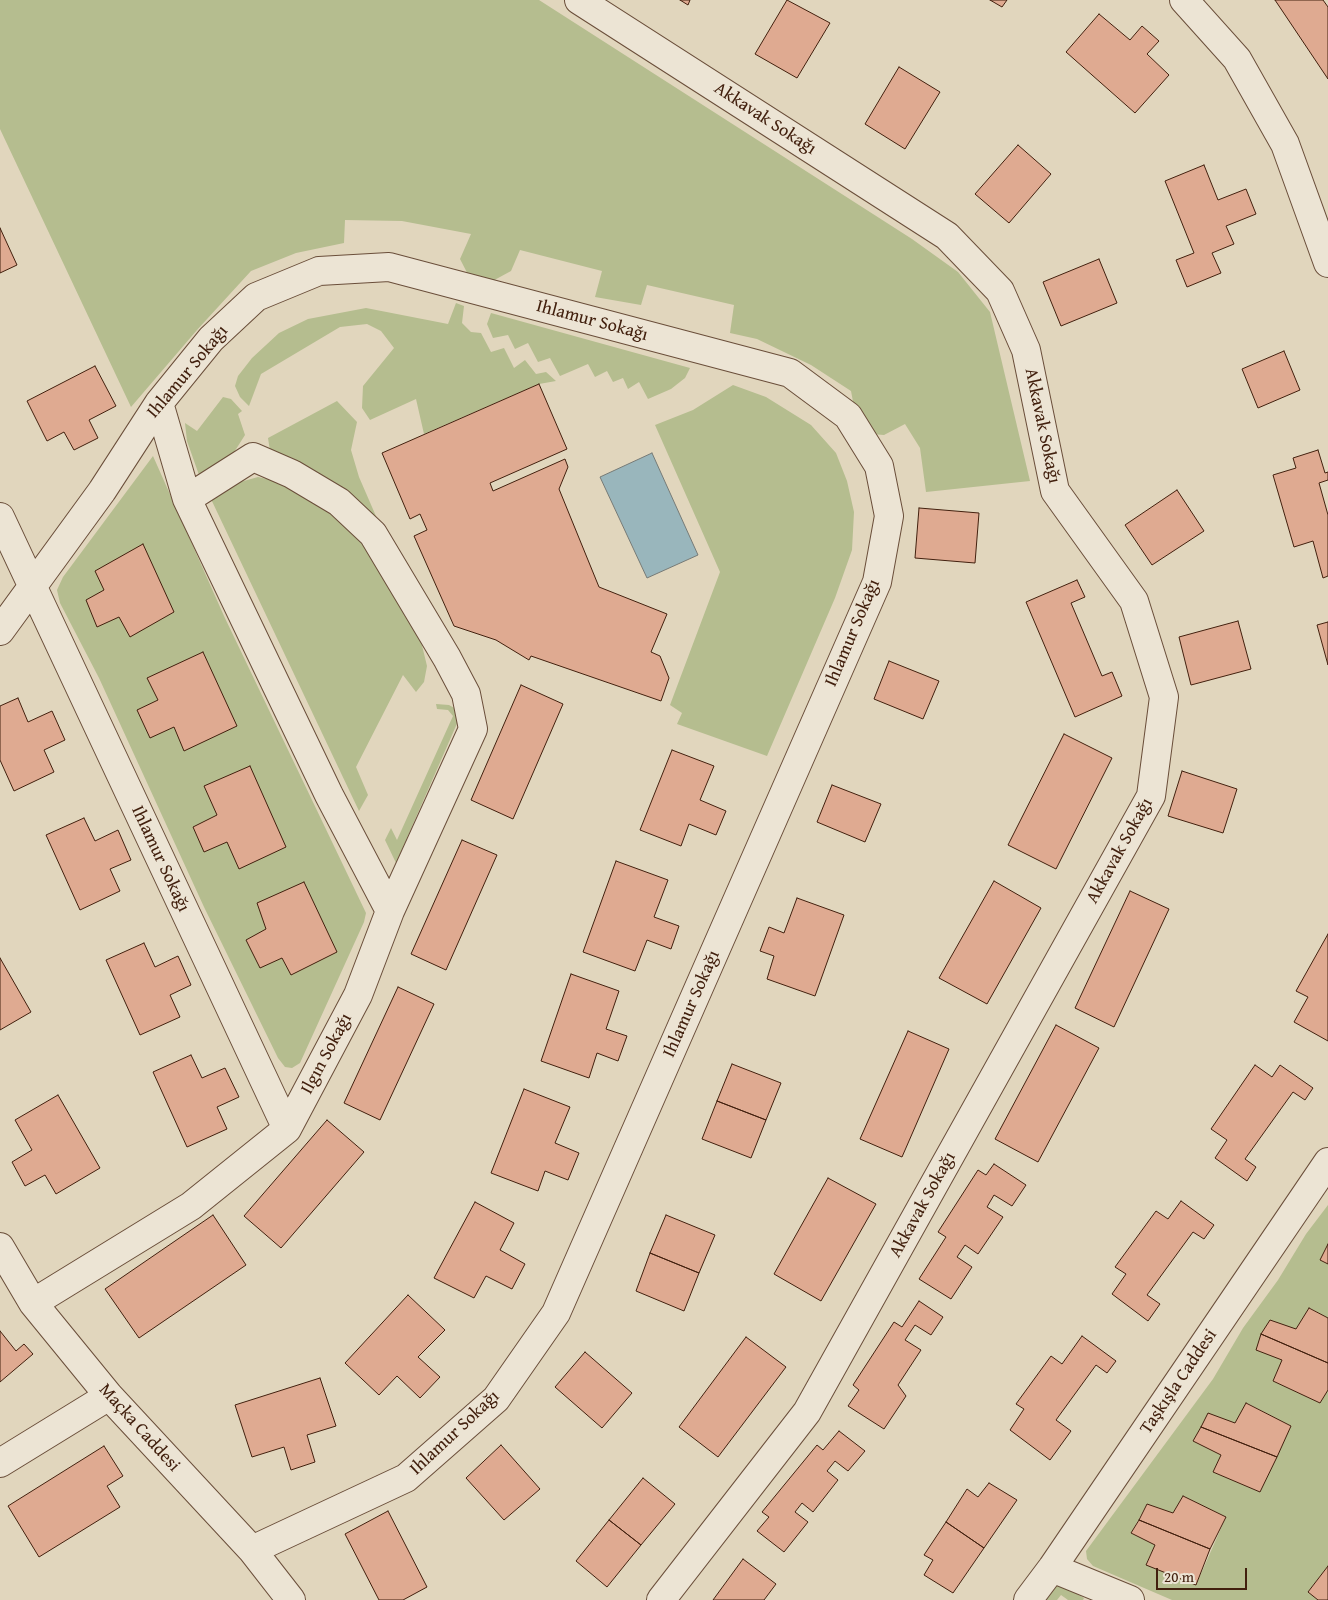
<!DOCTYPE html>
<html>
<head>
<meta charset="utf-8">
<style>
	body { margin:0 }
	#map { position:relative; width:1328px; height:1600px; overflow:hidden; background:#e1d6bd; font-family:"Gentium Book Plus",serif }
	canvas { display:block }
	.scale { position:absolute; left:1156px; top:1568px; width:91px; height:22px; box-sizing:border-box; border:2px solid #42200e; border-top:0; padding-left:6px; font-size:15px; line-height:18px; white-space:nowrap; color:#42200e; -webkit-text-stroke:4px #ece4d4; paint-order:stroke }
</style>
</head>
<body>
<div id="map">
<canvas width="1328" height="1600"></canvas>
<div class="scale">20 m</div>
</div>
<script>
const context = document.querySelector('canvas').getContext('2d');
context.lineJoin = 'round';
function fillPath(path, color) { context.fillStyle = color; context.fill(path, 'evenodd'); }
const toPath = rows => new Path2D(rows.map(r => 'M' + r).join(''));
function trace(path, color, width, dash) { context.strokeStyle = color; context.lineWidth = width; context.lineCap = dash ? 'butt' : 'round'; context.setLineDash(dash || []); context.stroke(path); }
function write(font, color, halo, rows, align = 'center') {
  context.font = font + ' "Gentium Book Plus",serif'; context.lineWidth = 4.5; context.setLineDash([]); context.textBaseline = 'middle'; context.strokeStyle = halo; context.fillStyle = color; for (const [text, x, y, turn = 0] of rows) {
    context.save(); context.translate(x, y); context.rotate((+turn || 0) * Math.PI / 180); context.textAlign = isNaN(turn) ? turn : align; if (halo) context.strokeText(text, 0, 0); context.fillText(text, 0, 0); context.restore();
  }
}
fillPath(toPath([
	[0,0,539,0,912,239,958,272,990,312,1030,481,926,492,920,448,905,424,884,435,859,433,851,391,811,365,757,339,730,333,734,305,647,285,641,305,595,297,602,271,520,250,511,271,476,290,460,259,471,234,402,221,345,220,344,243,296,253,251,271,197,330,131,407,0,129],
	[456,303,464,306,462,323,471,332,481,333,491,352,504,348,514,368,525,360,536,374,546,372,556,381,539,384,424,434,416,399,370,420,362,408,363,386,394,348,381,331,367,324,340,327,261,374,249,406,240,397,235,386,238,376,252,358,279,333,308,319,366,308,448,324],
	[491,313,690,368,685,378,671,389,648,399,639,382,628,389,623,378,613,382,607,371,595,377,588,364,560,376,550,358,538,362,528,343,515,349,508,335,493,338,487,324],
	[733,385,766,397,811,425,836,453,847,481,854,512,852,550,835,598,767,756,677,724,682,713,670,705,720,572,655,425,693,410],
	[223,397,231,399,242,411,238,414,245,435,231,457,199,475,187,441,185,423,197,431],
	[337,401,357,422,351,450,359,477,382,530,270,451,268,438],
	[153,456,224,616,366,913,364,922,300,1063,292,1068,285,1067,278,1058,204,907,99,678,60,603,57,590,63,577],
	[258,477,284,483,356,529,419,633,427,666,424,682,416,692,403,675,356,767,368,795,359,811,210,497,233,484],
	[436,704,449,705,456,709,459,719,396,863,385,840,391,828,397,840,453,716,448,710,437,709],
	[1328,1205,1328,1244,1320,1260,1328,1264,1328,1318,1310,1308,1296,1329,1257,1350,1282,1360,1273,1381,1320,1403,1328,1390,1328,1566,1308,1592,1318,1600,1172,1600,1093,1566,1087,1559,1086,1551,1213,1379,1243,1328,1278,1280,1306,1234],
	[1247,1403,1291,1426,1260,1492,1213,1472,1221,1455,1193,1441,1201,1427,1235,1423],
	[1183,1496,1226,1517,1196,1585,1146,1564,1155,1545,1131,1533,1147,1504,1173,1513],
	[1057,1582,1084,1598,1083,1600,1068,1600,1061,1595,1057,1600,1043,1600]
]), '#b5bd8f');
const water = toPath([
	[652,453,698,555,647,578,600,477,652,453]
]);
fillPath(water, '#99b6bc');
trace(water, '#767a76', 1);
const building = toPath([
	[680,0,690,0,688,5,680,0],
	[787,0,830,23,797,78,755,54,787,0],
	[990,0,1007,0,1002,7,990,0],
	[1275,0,1323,0,1328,7,1328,79,1275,0],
	[1099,14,1130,40,1142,26,1159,41,1147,54,1169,75,1135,113,1066,52,1099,14],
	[899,67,940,92,905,149,865,124,899,67],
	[1018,145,1051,174,1009,223,975,194,1018,145],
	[1204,165,1218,200,1246,189,1256,214,1226,226,1234,244,1212,253,1221,273,1187,287,1176,260,1194,253,1165,181,1204,165],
	[0,228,17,265,0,273,0,228],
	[1099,259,1117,303,1061,326,1043,282,1099,259],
	[1284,351,1300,390,1258,408,1242,369,1284,351],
	[95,366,116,406,89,420,98,438,74,450,64,432,47,441,27,401,95,366],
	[539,384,567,449,490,483,493,491,565,459,568,467,559,489,599,587,667,614,651,652,660,656,669,678,661,701,531,656,529,660,496,640,454,626,414,536,427,530,420,514,410,519,382,453,539,384],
	[1318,450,1325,473,1328,472,1328,480,1319,483,1328,515,1328,576,1323,578,1313,541,1294,547,1273,475,1296,468,1293,458,1318,450],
	[1177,490,1204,531,1152,565,1125,525,1177,490],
	[919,508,979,513,975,563,915,558,919,508],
	[143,544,174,612,130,637,119,617,97,627,86,600,104,590,95,571,143,544],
	[1077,580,1085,597,1071,603,1102,676,1112,672,1122,696,1075,717,1026,602,1077,580],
	[1238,621,1251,669,1191,685,1179,637,1238,621],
	[1328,622,1328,665,1317,625,1328,622],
	[203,652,237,726,184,751,174,727,150,738,137,710,158,700,147,678,203,652],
	[889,661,939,681,923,719,874,699,889,661],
	[521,685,563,704,513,819,471,800,521,685],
	[18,698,28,722,52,711,65,740,44,750,54,772,14,791,0,760,0,706,18,698],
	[1064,734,1112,758,1056,869,1008,845,1064,734],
	[672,750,714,766,700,800,726,811,716,835,689,824,681,846,640,830,672,750],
	[250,766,286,847,239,869,227,842,204,852,193,827,217,815,204,786,250,766],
	[1182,771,1237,789,1223,833,1168,816,1182,771],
	[832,785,881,804,865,842,817,822,832,785],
	[84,818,95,841,118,830,131,860,110,869,120,891,80,910,46,835,84,818],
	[462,840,497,855,446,970,411,954,462,840],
	[616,861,668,880,654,917,679,926,671,949,647,940,635,971,583,952,616,861],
	[994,881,1041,908,987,1004,939,978,994,881],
	[304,882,337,952,291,975,282,958,260,968,246,940,266,929,257,903,304,882],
	[1130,891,1169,909,1114,1027,1075,1008,1130,891],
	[797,898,844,915,815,996,767,979,774,956,760,951,769,927,784,933,797,898],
	[1328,934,1328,1041,1294,1022,1308,997,1296,991,1328,934],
	[144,943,155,967,178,956,191,985,170,995,180,1017,140,1035,106,960,144,943],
	[0,958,31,1012,0,1030,0,958],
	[571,974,619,991,606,1029,627,1036,618,1061,597,1053,589,1078,541,1061,571,974],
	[398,987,434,1004,380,1120,344,1103,398,987],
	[1056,1025,1099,1048,1038,1162,995,1139,1056,1025],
	[908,1031,949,1049,902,1157,860,1139,908,1031],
	[191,1055,202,1078,225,1068,239,1097,217,1107,227,1129,187,1147,153,1072,191,1055],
	[732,1064,781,1083,766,1120,717,1101,732,1064],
	[1255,1065,1272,1077,1280,1065,1313,1088,1305,1100,1293,1092,1245,1159,1256,1167,1247,1181,1215,1158,1227,1140,1211,1129,1255,1065],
	[524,1089,570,1107,555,1143,579,1153,568,1180,545,1171,538,1191,491,1173,524,1089],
	[58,1095,100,1168,56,1194,45,1175,25,1186,12,1162,32,1150,15,1120,58,1095],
	[717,1101,766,1120,751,1158,702,1139,717,1101],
	[327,1120,364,1152,281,1248,244,1216,327,1120],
	[994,1164,1026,1185,1012,1206,994,1195,987,1207,1003,1217,978,1254,965,1245,957,1257,972,1267,951,1299,919,1279,946,1237,938,1232,978,1170,986,1175,994,1164],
	[828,1178,876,1204,821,1301,774,1274,828,1178],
	[1181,1201,1214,1225,1204,1239,1193,1232,1147,1295,1160,1304,1148,1321,1112,1294,1126,1274,1115,1267,1156,1211,1168,1219,1181,1201],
	[475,1202,514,1223,500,1250,525,1264,512,1289,486,1276,474,1298,434,1278,475,1202],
	[213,1215,246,1265,139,1338,105,1289,213,1215],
	[666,1215,715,1235,699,1273,650,1253,666,1215],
	[1328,1244,1328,1264,1320,1260,1328,1244],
	[650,1253,699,1273,684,1311,636,1291,650,1253],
	[408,1295,445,1330,418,1357,440,1377,420,1398,397,1376,379,1395,345,1363,408,1295],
	[919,1301,943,1317,931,1335,915,1325,905,1340,921,1350,898,1385,906,1396,884,1429,848,1406,859,1390,853,1385,894,1322,902,1327,919,1301],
	[1309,1308,1328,1318,1328,1363,1261,1334,1270,1320,1296,1329,1309,1308],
	[0,1331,16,1351,24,1344,33,1354,0,1382,0,1331],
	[1261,1334,1328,1363,1328,1390,1320,1403,1273,1381,1282,1360,1256,1350,1261,1334],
	[1082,1336,1116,1361,1107,1373,1096,1365,1056,1420,1071,1431,1050,1460,1010,1430,1024,1409,1016,1404,1051,1356,1062,1364,1082,1336],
	[746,1337,786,1367,718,1457,679,1427,746,1337],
	[585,1352,632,1393,602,1428,555,1387,585,1352],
	[320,1378,336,1426,307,1435,315,1462,291,1470,284,1447,252,1457,235,1405,320,1378],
	[1246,1403,1291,1426,1277,1457,1201,1427,1208,1413,1235,1423,1246,1403],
	[1201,1427,1277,1457,1260,1492,1213,1472,1221,1455,1193,1441,1201,1427],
	[839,1431,865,1451,848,1471,835,1461,827,1471,838,1480,813,1512,802,1503,795,1512,808,1522,784,1552,757,1531,769,1517,762,1512,817,1445,823,1450,839,1431],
	[501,1445,540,1489,504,1520,466,1478,501,1445],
	[104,1446,123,1476,107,1486,120,1507,39,1557,8,1506,104,1446],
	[643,1478,675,1504,641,1545,609,1520,643,1478],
	[989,1483,1017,1500,984,1548,946,1522,967,1489,978,1497,989,1483],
	[1183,1496,1226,1517,1210,1549,1139,1520,1147,1504,1173,1513,1183,1496],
	[388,1511,427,1587,403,1600,379,1600,345,1534,388,1511],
	[609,1520,641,1545,607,1587,576,1561,609,1520],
	[1139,1520,1210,1549,1196,1585,1146,1565,1155,1545,1131,1533,1139,1520],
	[946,1522,984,1548,953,1593,924,1575,933,1560,924,1555,946,1522],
	[743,1559,776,1584,764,1600,713,1600,743,1559],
	[1328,1566,1328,1600,1318,1600,1308,1592,1328,1566]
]);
fillPath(building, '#dfaa91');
trace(building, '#42200e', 1);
const minor = toPath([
	[579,0,947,236,1000,291,1026,350,1055,491,1134,601,1164,697,1151,796,807,1412,661,1600],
	[1184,0,1237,59,1285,144,1328,263],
	[159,403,187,499,329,795,390,911],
	[0,517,287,1129],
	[0,631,102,491,159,403,211,339,256,297,319,271,389,267,790,373,848,416,879,466,889,516,877,582,556,1313,496,1399,406,1478,252,1550],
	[0,1247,33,1303,109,1396,252,1550,291,1600],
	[33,1303,191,1206,287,1129,358,995,390,911,473,729,466,694,447,658,373,534,339,502,292,474,253,457,187,499],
	[0,1463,109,1396],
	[1052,1568,1130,1600],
	[1028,1600,1052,1568,1328,1162]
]);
trace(minor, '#6a4e3a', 30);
trace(minor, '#ece4d4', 28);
write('18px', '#42200e', '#ece4d4', [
	["Akkavak Sokağı",765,119,33],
	["Ihlamur Sokağı",592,321,15],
	["Ihlamur Sokağı",188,372,-50],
	["Akkavak Sokağı",1042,426,78],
	["Ihlamur Sokağı",853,633,-67],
	["Akkavak Sokağı",1120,851,-61],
	["Ihlamur Sokağı",160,859,65],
	["Ihlamur Sokağı",692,1004,-66],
	["Ilgın Sokağı",327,1054,-62],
	["Akkavak Sokağı",923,1205,-61],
	["Taşkışla Caddesi",1179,1382,-56],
	["Maçka Caddesi",139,1428,48],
	["Ihlamur Sokağı",455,1433,-43]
]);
</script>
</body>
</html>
